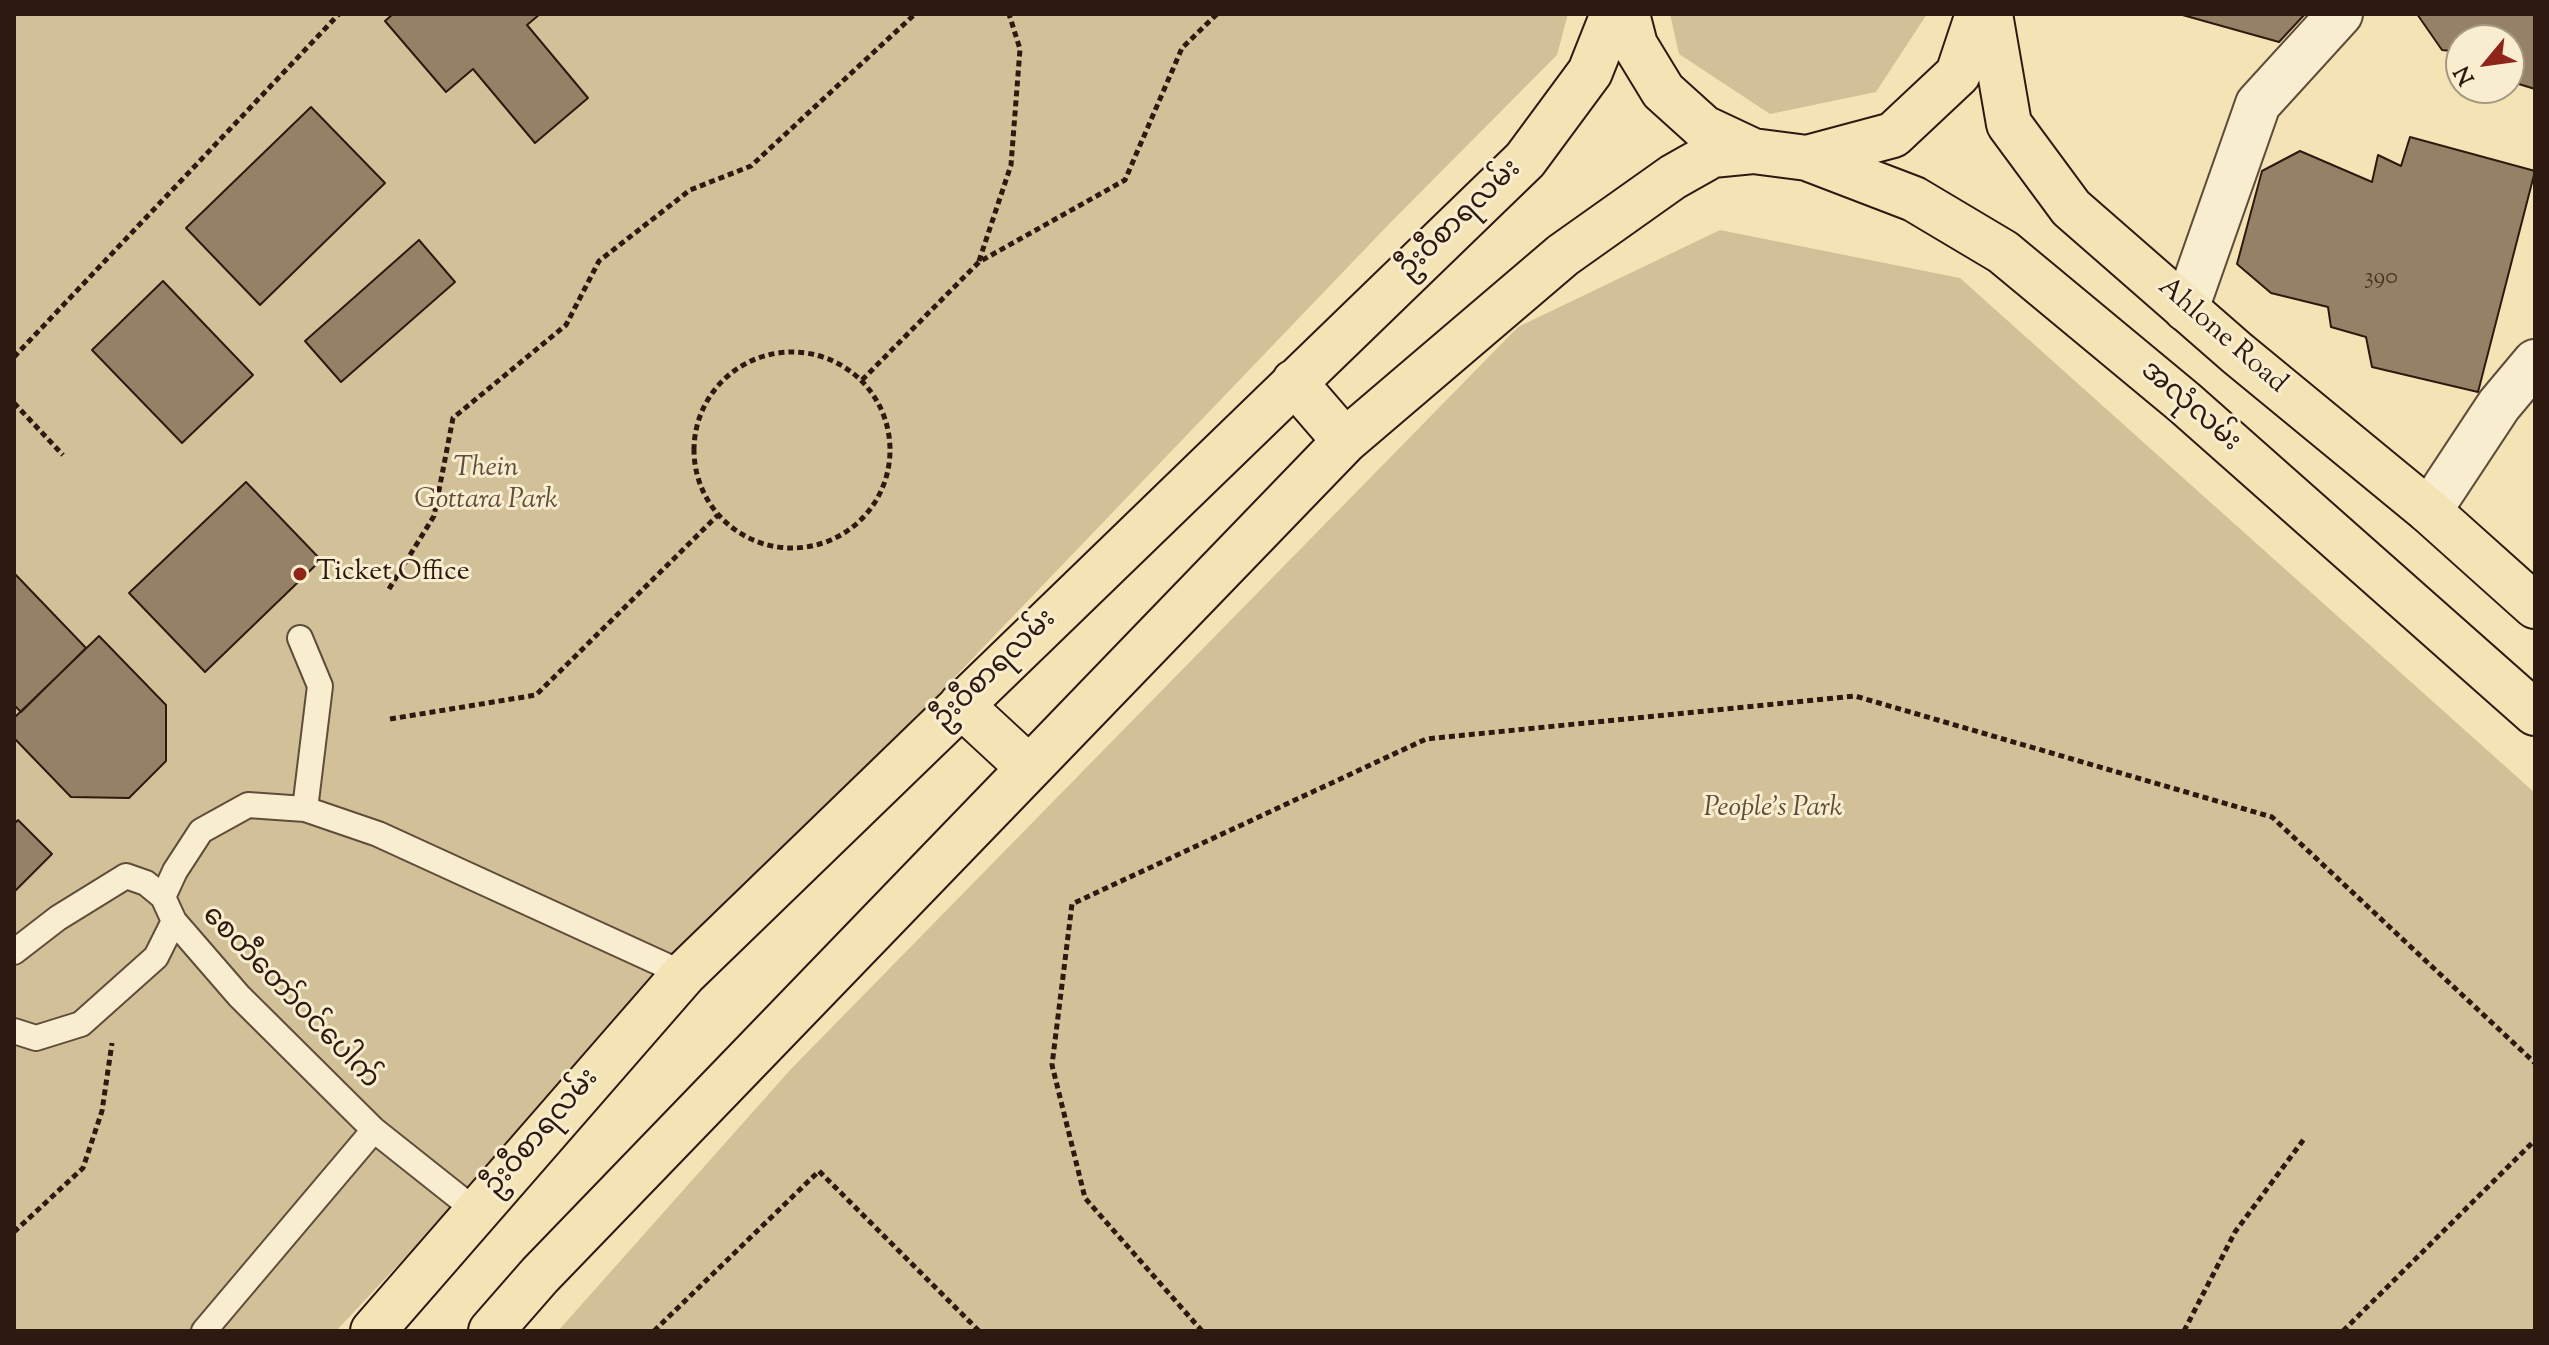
<!DOCTYPE html>
<html>
<head>
<meta charset="utf-8">
<style>
	body { margin:0 }
	#map { position:relative; width:2549px; height:1345px; overflow:hidden; background:#f4e3b4; font-family:"Sorts Mill Goudy",serif }
	canvas { display:block }
	.frame { position:absolute; inset:0; border:16px solid #2e1911; pointer-events:none }
	.north { position:absolute; left:2445px; top:24px; width:80px; height:80px; box-sizing:border-box; background:#f8edce; border:2px solid #a79882; border-radius:50%; rotate:241deg; font-size:22px; font-weight:700; line-height:32px; text-align:center; color:#2e1911 }
	.north::after { content:''; display:block; margin:auto; width:28px; height:36px; background:#8f2418; clip-path:polygon(50% 0,100% 100%,50% 72%,0 100%) }
</style>
</head>
<body>
<div id="map">
<canvas width="2549" height="1345"></canvas>
<div class="frame"></div>
<div class="north">N</div>
</div>
<script>
const context = document.querySelector('canvas').getContext('2d');
context.lineJoin = 'round';
function fillPath(path, color) { context.fillStyle = color; context.fill(path, 'evenodd'); }
const toPath = rows => new Path2D(rows.map(r => 'M' + r).join(''));
function trace(path, color, width, dash) { context.strokeStyle = color; context.lineWidth = width; context.lineCap = dash ? 'butt' : 'round'; context.setLineDash(dash || []); context.stroke(path); }
function write(font, color, halo, rows, align = 'center') {
  context.font = font + ' "Sorts Mill Goudy","Noto Sans Myanmar",serif'; context.lineWidth = 6; context.setLineDash([]); context.textBaseline = 'middle'; context.strokeStyle = halo; context.fillStyle = color; for (const [text, x, y, turn = 0] of rows) {
    context.save(); context.translate(x, y); context.rotate((+turn || 0) * Math.PI / 180); context.textAlign = isNaN(turn) ? turn : align; if (halo) context.strokeText(text, 0, 0); context.fillText(text, 0, 0); context.restore();
  }
}
fillPath(toPath([
	[14,14,1568,14,1557,55,1391,222,720,922,336,1331,14,1331],
	[1670,14,1927,14,1876,92,1770,114,1679,54],
	[1720,230,1960,278,2535,793,2535,1331,558,1331,791,1069,1518,327]
]), '#d2c198');
const building = toPath([
	[393,14,540,14,527,25,588,98,535,143,473,69,446,92,385,21,393,14],
	[2179,14,2305,14,2279,42,2179,14],
	[2417,14,2535,14,2535,98,2535,89,2509,81,2509,40,2461,40,2461,52,2442,50,2417,14],
	[311,107,385,183,260,305,186,228,311,107],
	[2410,137,2535,171,2478,392,2372,367,2366,337,2331,327,2328,307,2271,293,2237,264,2262,171,2300,151,2372,182,2378,155,2401,166,2410,137],
	[419,240,455,282,341,382,305,341,419,240],
	[163,281,253,375,182,443,92,350,163,281],
	[246,482,321,560,205,672,129,593,246,482],
	[14,573,86,648,21,712,14,705,14,573],
	[99,636,166,705,166,761,129,798,71,797,14,738,14,718,99,636],
	[18,820,52,854,14,892,14,824,18,820]
]);
fillPath(building, '#958266');
trace(building, '#2e1911', 2);
const service = toPath([
	[300,638,320,686,305,809],
	[14,952,58,918,126,876,146,883,163,897],
	[14,1031,36,1038,81,1024,156,957,174,921],
	[476,1211,374,1130,239,996,174,921,163,897,175,871,201,831,248,805,305,809,378,834,684,974],
	[204,1331,374,1130]
]);
const minor = toPath([
	[2186,309,2258,104,2340,14],
	[2429,511,2499,405,2535,362]
]);
const primary = toPath([
	[1627,14,1635,45,1663,91,1704,128,1753,151,1807,158,1893,135,1958,74,1978,14],
	[1990,14,2009,124,2071,208,2237,353,2429,511,2535,606],
	[1807,158,1914,199,2003,252,2185,403,2535,713],
	[1294,382,1345,441],
	[961,705,1029,768],
	[373,1331,684,974,1525,160,1590,72,1613,14],
	[491,1331,540,1275,1345,441,1563,255,1673,177,1712,155,1753,151]
]);
trace(service, '#604c3a', 28);
trace(minor, '#604c3a', 48);
trace(primary, '#2e1911', 48);
trace(toPath([
	[979,261,1011,165,1020,49,1009,14],
	'694 450a98 98 0 1 1 196 0a98 98 0 1 1-196 0Z',
	[14,357,339,14],
	[862,380,979,262,1125,180,1182,48,1217,14],
	[14,403,63,455],
	[389,589,434,516,453,418,566,325,599,261,690,190,751,166,915,14],
	[390,719,536,695,718,515],
	[14,1232,83,1168,102,1111,112,1043],
	[654,1331,819,1171,979,1331],
	[1202,1331,1085,1198,1052,1065,1072,904,1426,739,1855,696,2272,817,2535,1063],
	[2184,1331,2235,1232,2304,1139],
	[2343,1331,2535,1140]
]), '#2e1911', 5, [6, 4]);
trace(service, '#f8edce', 24);
trace(minor, '#f8edce', 44);
trace(primary, '#f4e3b4', 44);
for (const [x, y, r, color] of [
	[300,574,8,"#8f2418"]
]) { const dot = new Path2D(); dot.arc(x, y, r, 0, 2 * Math.PI); context.fillStyle = color; context.fill(dot); trace(dot, '#f8edce', 3); }
write('24px', '#483326', null, [
	["390",2381,279]
]);
write('28px', '#2e1911', '#f8edce', [
	["ဦးဝီစာရလမ်း",1461,221,-44],
	["Ahlone Road",2221,337,41],
	["အလုံလမ်း",2189,408,41],
	["ဦးဝီစာရလမ်း",996,671,-44],
	["စေတီတော်ဝင်ပေါက်",289,999,46],
	["ဦးဝီစာရလမ်း",543,1134,-49]
]);
write('italic 28px', '#5f4b3a', '#f8edce', [
	["Thein",486,470],
	["Gottara Park",486,502],
	["People's Park",1773,810]
]);
write('28px', '#2e1911', '#f8edce', [
	["Ticket Office",316,574]
], 'left');
</script>
</body>
</html>
